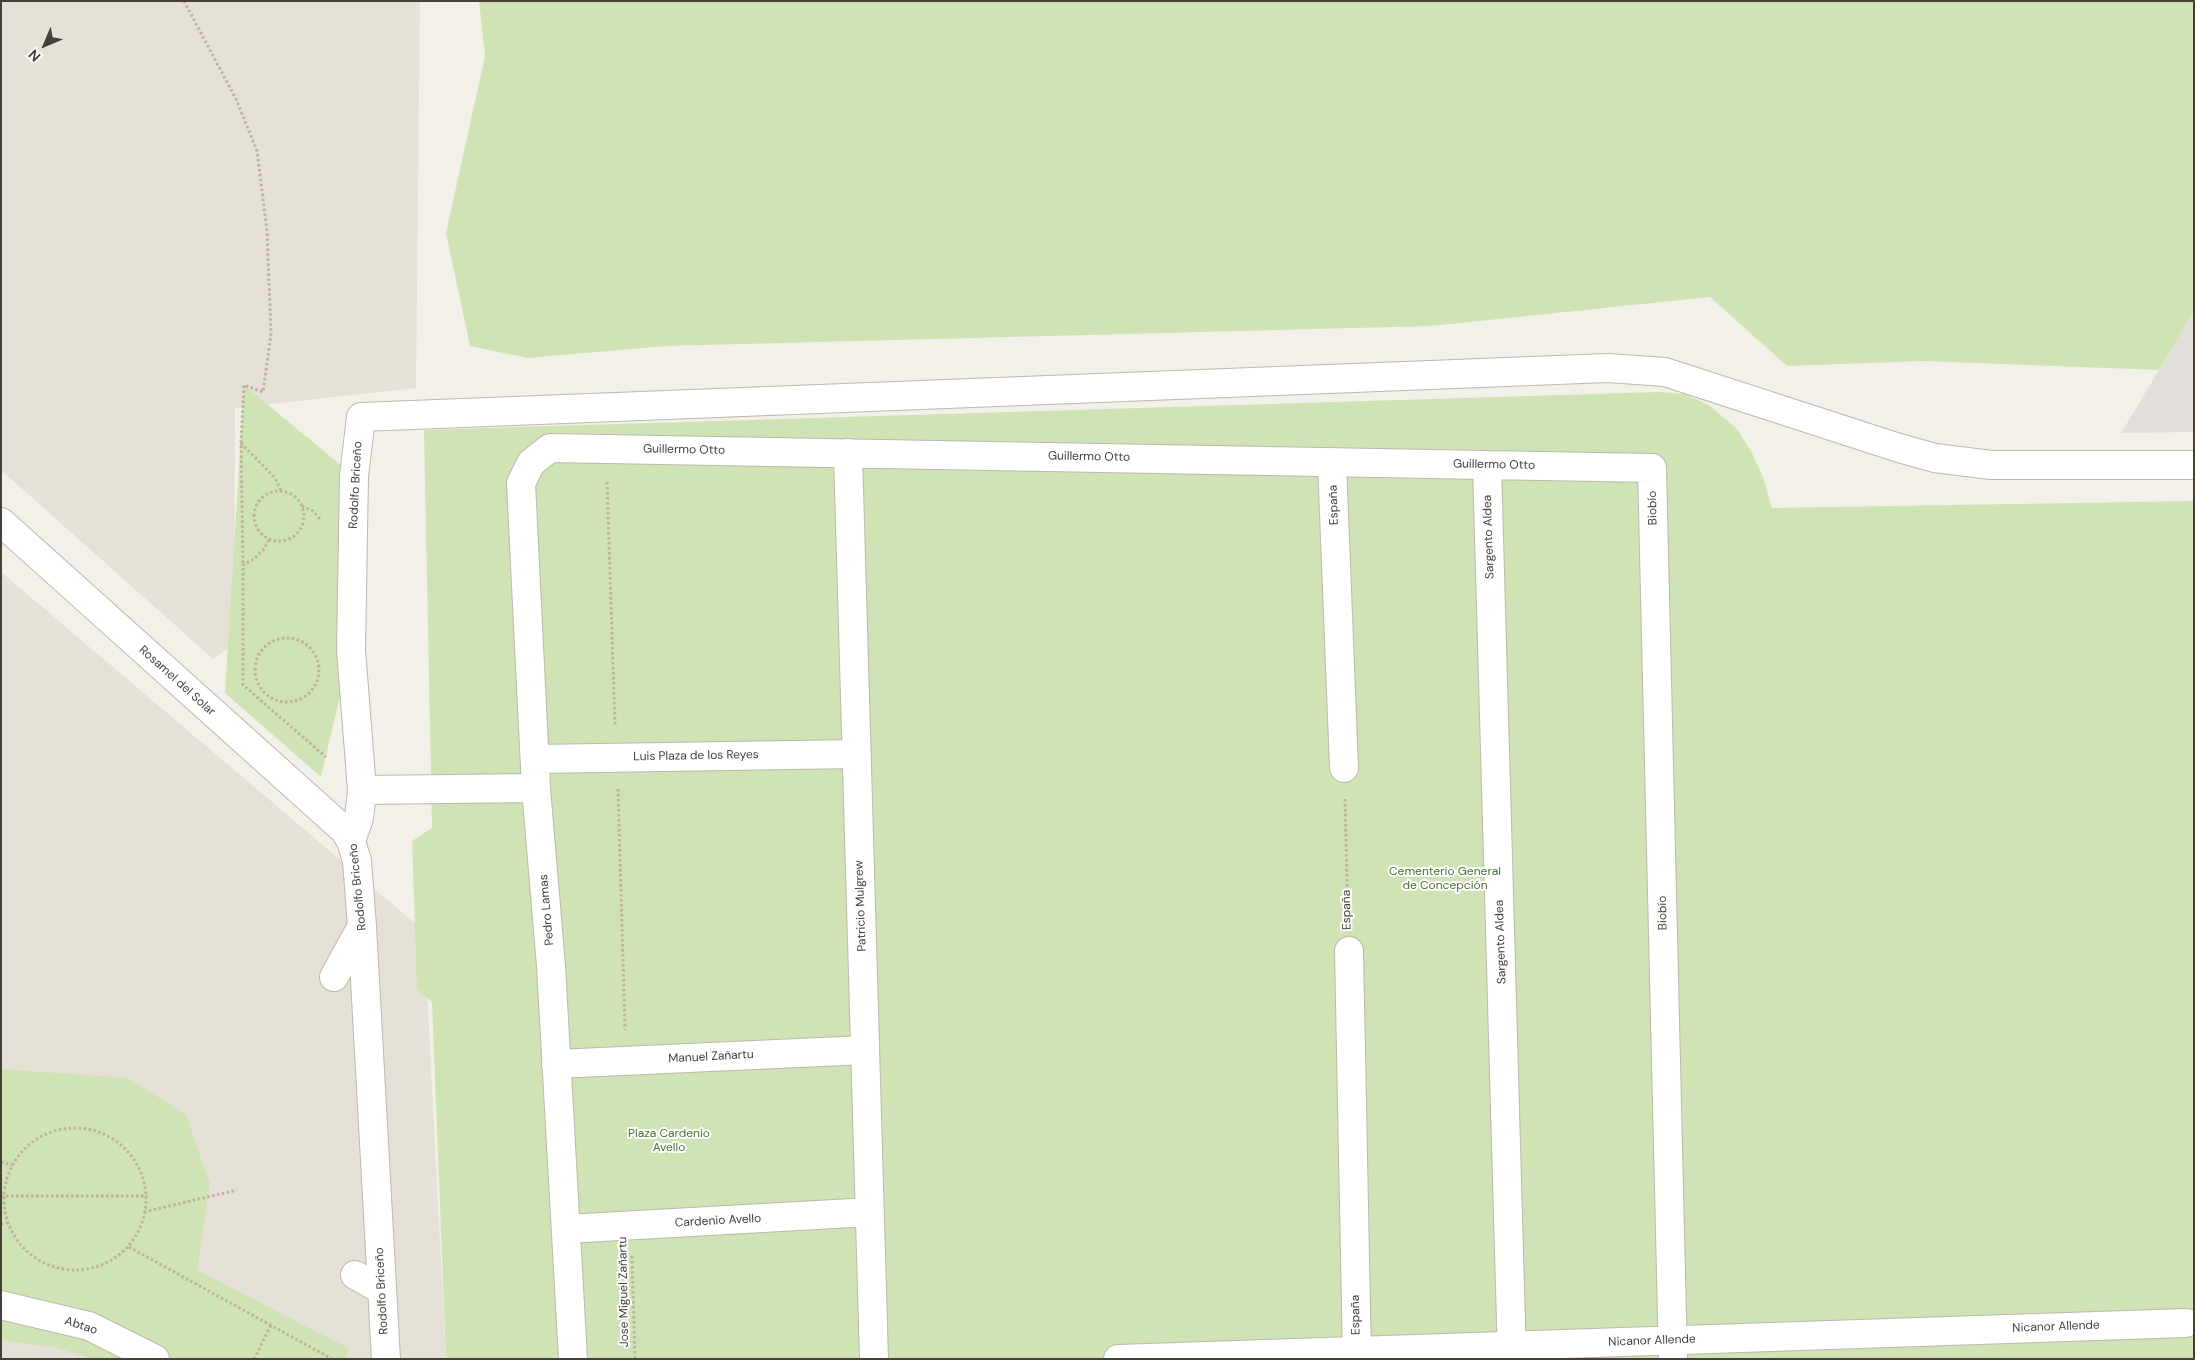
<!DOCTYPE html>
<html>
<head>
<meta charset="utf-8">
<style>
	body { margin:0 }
	#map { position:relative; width:2195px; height:1360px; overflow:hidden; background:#f3f0e9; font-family:"DM Sans",sans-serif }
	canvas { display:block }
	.frame { position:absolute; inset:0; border:2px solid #464038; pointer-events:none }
	.north { position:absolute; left:20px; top:20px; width:50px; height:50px; -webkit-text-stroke:4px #fff; paint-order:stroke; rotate:225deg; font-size:14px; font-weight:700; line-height:20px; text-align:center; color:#464038 }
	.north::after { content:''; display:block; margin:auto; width:18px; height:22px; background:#464038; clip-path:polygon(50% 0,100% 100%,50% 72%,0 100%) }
</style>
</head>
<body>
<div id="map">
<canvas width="2195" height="1360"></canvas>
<div class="frame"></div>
<div class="north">N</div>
</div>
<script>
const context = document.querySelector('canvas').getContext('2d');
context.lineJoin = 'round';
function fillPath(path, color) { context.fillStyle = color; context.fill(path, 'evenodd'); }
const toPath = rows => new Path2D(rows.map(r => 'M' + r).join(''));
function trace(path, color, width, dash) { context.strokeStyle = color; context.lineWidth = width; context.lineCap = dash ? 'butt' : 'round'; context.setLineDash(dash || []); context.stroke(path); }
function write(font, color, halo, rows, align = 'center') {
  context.font = font + ' "DM Sans",sans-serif'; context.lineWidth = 4; context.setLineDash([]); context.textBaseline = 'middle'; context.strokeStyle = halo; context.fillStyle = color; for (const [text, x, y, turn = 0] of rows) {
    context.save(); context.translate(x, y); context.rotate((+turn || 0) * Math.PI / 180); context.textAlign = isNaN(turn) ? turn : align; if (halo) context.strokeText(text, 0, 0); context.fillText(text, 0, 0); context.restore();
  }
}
fillPath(toPath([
	[1,1,420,1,416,388,235,408,234,644,213,659,1,470],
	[1,572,424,931,446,1359,1,1359]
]), '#e6e1d7');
fillPath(toPath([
	[2194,311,2194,432,2121,433,2159,370]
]), '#e2dfda');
fillPath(toPath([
	[479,1,2194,1,2194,311,2159,370,1924,361,1787,366,1710,297,1431,326,666,346,528,358,470,346,446,233,485,56],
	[244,385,354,476,351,650,321,777,225,693],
	[1659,392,1685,394,1710,406,1737,429,1752,453,1763,477,1772,508,2194,501,2194,1359,446,1359,432,1002,417,989,412,841,432,828,424,430],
	[1,1069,128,1078,186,1115,210,1184,197,1270,348,1348,347,1359,92,1359,57,1348,1,1340]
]), '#d0e3b5');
const minor = toPath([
	[848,453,874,1359],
	[1332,462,1344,768],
	[1487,465,1512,1359],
	[1,522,344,830,351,841,357,861,362,926,386,1359],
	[535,759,857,754],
	[362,790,536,788],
	[351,841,359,818,362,790,351,650,354,476,361,417,1608,368,1665,372,1899,448,1935,458,1991,465,2194,465],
	[1349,951,1357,1359],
	[334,977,362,926],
	[556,1064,865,1050],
	[566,1229,870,1212],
	[355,1275,382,1290],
	[1,1305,89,1326,155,1359],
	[573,1359,551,966,536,788,521,483,531,463,550,448,1652,468,1673,1359],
	[1118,1359,2186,1323]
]);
trace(minor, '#beb7ac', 30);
trace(toPath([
	[184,1,236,99,257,151,267,231,271,334,263,392,244,385,241,442,243,565],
	[241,443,275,478,281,491],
	[607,482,615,725],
	'254 516a25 25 0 1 1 50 0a25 25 0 1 1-50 0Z',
	[302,506,313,511,321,520],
	[269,540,263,550,254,559,243,565,243,685,326,757],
	'255 670a32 32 0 1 1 64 0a32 32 0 1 1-64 0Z',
	[618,789,625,1030],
	[1345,799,1348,920],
	'4 1199a71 71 0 1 1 142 0a71 71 0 1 1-142 0Z',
	[1,1162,12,1165],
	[1,1196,147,1196],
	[144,1212,237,1190],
	[1,1224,8,1223],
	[129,1247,332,1359],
	[632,1256,635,1359],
	[254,1359,271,1325]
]), '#beb29f', 3, [2.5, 2.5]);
trace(minor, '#fff', 28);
write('12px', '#464038', '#fff', [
	["Guillermo Otto",684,450,1],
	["Guillermo Otto",1089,457,1],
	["Guillermo Otto",1494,465,1],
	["Rodolfo Briceño",356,485,-87],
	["España",1334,505,-92],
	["Biobío",1653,508,-91],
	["Sargento Aldea",1489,537,-92],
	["Rosamel del Solar",177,681,42],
	["Luis Plaza de los Reyes",696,756,-1],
	["Rodolfo Briceño",358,887,-96],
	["Patricio Mulgrew",861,906,-92],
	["Pedro Lamas",547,910,-95],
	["España",1347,910,-91],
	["Biobío",1663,913,-91],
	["Sargento Aldea",1501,942,-92],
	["Manuel Zañartu",711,1057,-3],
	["Cardenio Avello",718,1221,-3],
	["Rodolfo Briceño",382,1291,-93],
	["Jose Miguel Zañartu",624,1292,-91],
	["España",1356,1315,-91],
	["Abtao",81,1326,18],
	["Nicanor Allende",2056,1327,-2],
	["Nicanor Allende",1652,1341,-2]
]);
write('12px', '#4b7330', '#fff', [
	["Cementerio General",1445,872],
	["de Concepción",1445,886],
	["Plaza Cardenio",669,1134],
	["Avello",669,1148]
]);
</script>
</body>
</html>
